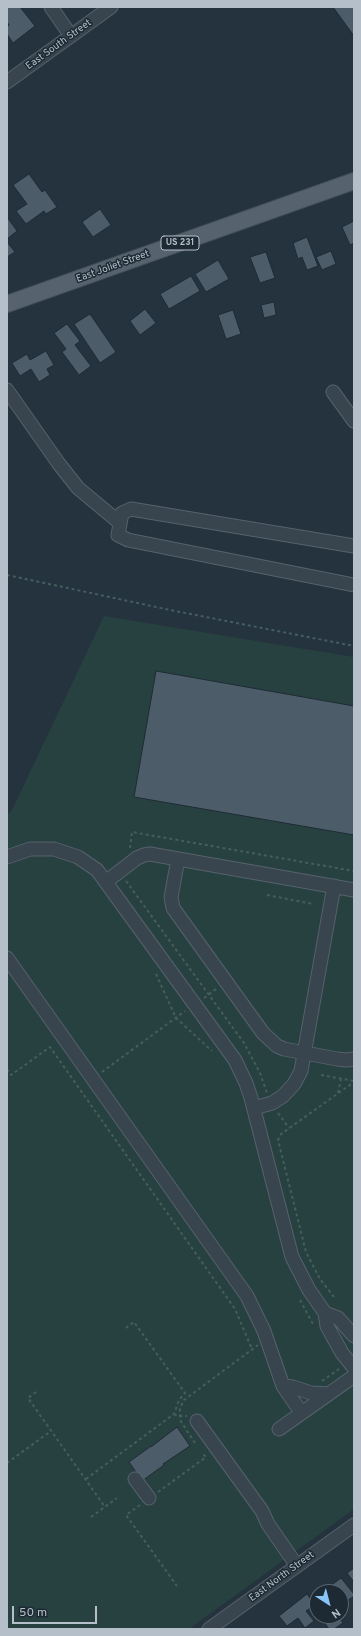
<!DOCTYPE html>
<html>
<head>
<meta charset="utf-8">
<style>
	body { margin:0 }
	#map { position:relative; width:361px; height:1636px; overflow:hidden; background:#24333e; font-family:Overpass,sans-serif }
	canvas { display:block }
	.frame { position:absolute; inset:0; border:8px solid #b4bfc9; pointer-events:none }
	.north { position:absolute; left:309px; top:1584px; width:40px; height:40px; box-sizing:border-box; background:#1d2933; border:1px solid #59656f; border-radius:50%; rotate:144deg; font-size:11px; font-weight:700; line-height:16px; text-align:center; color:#b4bfc9 }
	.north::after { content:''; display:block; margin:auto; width:14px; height:18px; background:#89c4f9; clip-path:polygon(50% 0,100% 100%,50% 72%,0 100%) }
	.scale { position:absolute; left:12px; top:1606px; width:85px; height:18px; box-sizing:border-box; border:2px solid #b4bfc9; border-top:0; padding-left:5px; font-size:12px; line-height:14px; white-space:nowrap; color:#b4bfc9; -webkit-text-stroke:3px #1d2933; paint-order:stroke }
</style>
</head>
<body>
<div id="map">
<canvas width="361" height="1636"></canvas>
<div class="frame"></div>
<div class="north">N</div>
<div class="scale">50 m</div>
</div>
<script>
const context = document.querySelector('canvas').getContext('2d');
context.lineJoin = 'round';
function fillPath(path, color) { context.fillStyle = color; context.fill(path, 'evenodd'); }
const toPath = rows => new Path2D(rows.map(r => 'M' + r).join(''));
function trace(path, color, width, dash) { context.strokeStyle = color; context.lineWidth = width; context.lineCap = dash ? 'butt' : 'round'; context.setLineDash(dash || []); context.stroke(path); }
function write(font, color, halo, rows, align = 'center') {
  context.font = font + ' Overpass,sans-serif'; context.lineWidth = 3; context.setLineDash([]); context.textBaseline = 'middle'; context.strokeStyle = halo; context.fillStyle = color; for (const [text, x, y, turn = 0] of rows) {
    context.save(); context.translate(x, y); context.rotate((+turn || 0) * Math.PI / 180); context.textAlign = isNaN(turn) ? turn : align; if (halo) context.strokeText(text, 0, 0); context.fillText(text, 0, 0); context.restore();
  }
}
fillPath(toPath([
	[104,616,354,657,354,1509,189,1629,9,1629,7,1627,7,815,12,810]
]), '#274140');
const building = toPath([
	[7,7,20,7,35,26,13,43,7,34,7,27,9,25,7,22,7,7],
	[333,7,354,7,354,36,333,7],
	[29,174,42,192,45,190,57,207,46,214,44,211,26,224,16,211,27,204,13,185,29,174],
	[100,209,111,225,93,237,82,222,100,209],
	[7,217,17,231,7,239,7,217],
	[354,221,354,243,350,245,342,227,354,221],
	[307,237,318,266,307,270,302,257,298,259,293,243,307,237],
	[7,242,15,252,7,257,7,242],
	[331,251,336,264,322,270,316,257,331,251],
	[266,252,275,278,260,283,250,257,266,252],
	[218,260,229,279,206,292,195,274,218,260],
	[191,276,200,291,169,309,160,294,191,276],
	[274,302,276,315,264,318,261,305,274,302],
	[145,309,156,323,140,335,130,321,145,309],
	[233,310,241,334,226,339,218,315,233,310],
	[90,314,116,352,100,363,74,324,90,314],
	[67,324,80,341,75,345,91,366,79,375,62,352,66,349,54,333,67,324],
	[46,351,54,365,47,369,50,375,39,382,31,369,20,376,12,363,27,354,30,360,46,351],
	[156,671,354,706,354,835,134,797,156,671],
	[177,1427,190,1446,163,1464,164,1465,142,1481,129,1462,151,1446,151,1447,177,1427],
	[354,1568,354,1582,347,1573,354,1568],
	[341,1578,354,1594,354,1596,347,1601,342,1595,341,1596,341,1592,329,1592,326,1589,341,1578],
	[307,1594,315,1605,306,1611,314,1621,305,1628,298,1618,287,1626,279,1616,307,1594],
	[327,1616,338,1616,343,1623,334,1629,329,1629,322,1619,327,1616]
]);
fillPath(building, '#4d5c69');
trace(building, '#1f2b35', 1);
const minor = toPath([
	[51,7,71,36],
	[7,82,111,7],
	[7,390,59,464,78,488,120,523],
	[333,392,354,421],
	[354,546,131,509,122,513,118,535,128,540,354,585],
	[7,857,30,849,54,849,78,857,97,870,235,1060,246,1083,251,1098,292,1257,309,1290,325,1313,327,1326,342,1353,354,1368],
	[178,859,171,897,173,908,263,1033,277,1046,284,1049,337,1059,346,1060,354,1059],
	[107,881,137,858,144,855,150,854,354,890],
	[7,958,247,1296,264,1331,283,1386,301,1412],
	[254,1108,272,1103,283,1096,294,1084,301,1071,334,886],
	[325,1313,338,1318,354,1336],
	[283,1386,293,1387,311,1393,329,1394],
	[197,1421,262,1511,268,1524,297,1566],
	[279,1429,354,1376],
	[135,1479,149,1498],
	[209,1629,354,1525]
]);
const major = toPath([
	[7,304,354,181]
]);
trace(minor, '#56626c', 15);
trace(major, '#44505a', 18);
trace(toPath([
	[7,575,170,610,354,646],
	[130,848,132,832,354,871],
	[126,881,244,1043,260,1073,267,1093],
	[267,895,313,904],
	[156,974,176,1018,212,1051],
	[204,998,216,989],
	[7,1069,11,1075,50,1047,235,1309,252,1349],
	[102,1072,185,1011],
	[321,1075,354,1081],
	[338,1093,341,1079],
	[278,1113,289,1128],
	[334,1297,320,1279,306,1252,278,1140,281,1134,354,1082],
	[300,1300,314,1326],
	[322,1381,339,1369],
	[36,1392,28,1398,105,1507],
	[174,1414,177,1416,187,1416],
	[195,1443,180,1420,180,1408,184,1400,258,1345],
	[7,1463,51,1431],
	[86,1479,174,1414,179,1400,185,1393,134,1322,126,1328],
	[158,1492,206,1457,203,1454],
	[140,1505,126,1515,177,1586],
	[91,1517,117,1498]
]), '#465d5d', 2, [3, 3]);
trace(minor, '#38444e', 13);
trace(major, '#56636e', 16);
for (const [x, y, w] of [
	[180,243,38]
]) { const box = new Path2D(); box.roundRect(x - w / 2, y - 7, w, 14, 3); context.fillStyle = '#1d2933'; context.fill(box); trace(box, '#b4bfc9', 1); }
write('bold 9px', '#b4bfc9', null, [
	["US 231",180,243]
]);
write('10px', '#b4bfc9', '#1d2933', [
	["East South Street",59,45,-36],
	["East Joliet Street",113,267,-20],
	["East North Street",282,1577,-36]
]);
</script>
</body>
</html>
